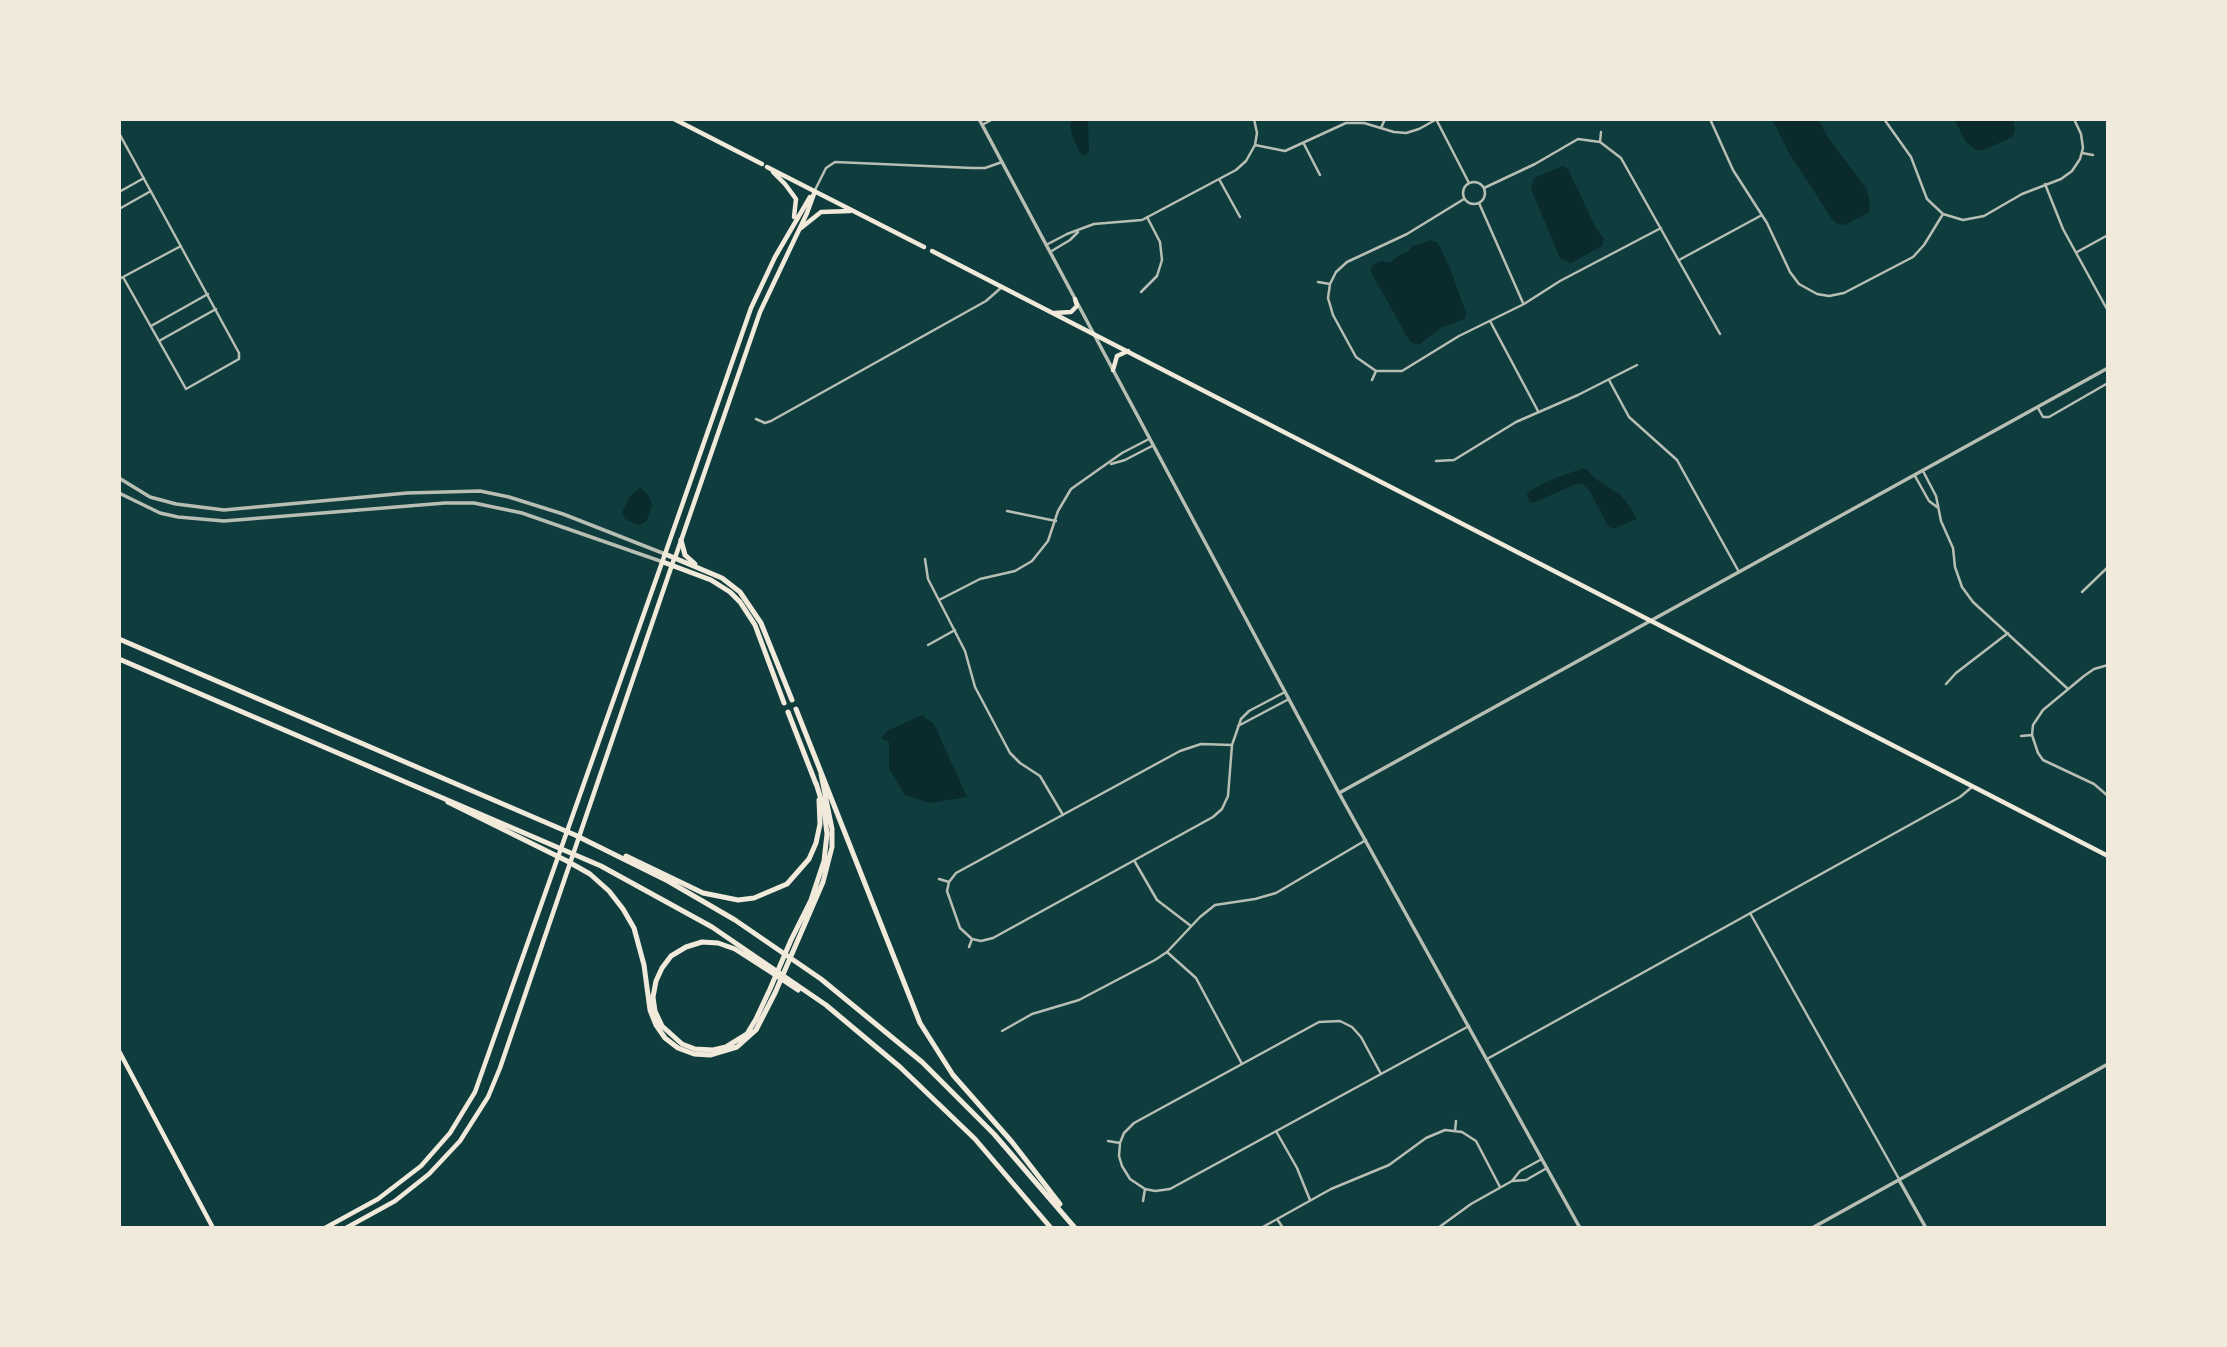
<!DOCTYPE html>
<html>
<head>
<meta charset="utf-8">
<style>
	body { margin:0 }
	#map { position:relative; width:2227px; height:1347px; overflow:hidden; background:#0f3d3e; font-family:"Asap Condensed",sans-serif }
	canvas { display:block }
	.frame { position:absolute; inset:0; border:121px solid #f1e9da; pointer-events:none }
</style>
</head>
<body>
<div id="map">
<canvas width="2227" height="1347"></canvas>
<div class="frame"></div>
</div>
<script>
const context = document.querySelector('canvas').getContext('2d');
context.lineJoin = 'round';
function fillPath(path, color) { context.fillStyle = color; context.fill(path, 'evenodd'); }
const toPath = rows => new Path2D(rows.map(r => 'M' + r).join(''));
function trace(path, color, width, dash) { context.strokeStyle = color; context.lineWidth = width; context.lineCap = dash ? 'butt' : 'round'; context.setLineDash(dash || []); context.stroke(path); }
fillPath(toPath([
	[1073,119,1088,119,1089,151,1085,156,1080,153,1072,136,1070,125],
	[1772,119,1818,119,1829,139,1867,189,1870,204,1869,212,1847,224,1839,225,1834,222,1789,153],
	[1954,119,2013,119,2015,132,2012,137,1984,150,1976,150,1966,142],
	[1563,166,1568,169,1595,226,1604,239,1602,246,1571,263,1560,258,1531,189,1534,178],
	[1431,240,1438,243,1451,271,1466,313,1465,319,1442,327,1420,344,1415,344,1410,342,1370,270,1374,264,1381,261,1390,263,1399,255,1407,252,1413,246],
	[1581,469,1586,469,1594,478,1619,494,1628,504,1637,519,1613,529,1608,526,1589,490,1582,484,1576,484,1533,503,1530,502,1527,496,1528,492,1550,480],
	[640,487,649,496,652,506,646,522,639,525,625,519,622,513,630,496],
	[922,715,934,724,967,797,930,803,905,795,889,769,889,742,881,738,889,730]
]), '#0a2a2b');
trace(toPath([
	[1436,119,1469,183],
	[1710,119,1733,170,1767,223,1790,272,1799,284,1817,294,1829,296,1844,293,1913,257,1924,245,1943,214],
	[1884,119,1911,157,1927,199,1943,214,1963,220,1984,216,2022,194,2061,179,2072,171,2080,159,2083,148,2081,134,2074,119],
	[982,125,993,119],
	[1381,128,1385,119],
	[119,133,239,353,239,359,186,389,123,277,119,279],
	[1600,142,1621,158,1720,334],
	[1600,142,1601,132],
	[1304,144,1320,175],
	[1255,145,1285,151,1346,123,1364,123,1394,132,1406,133,1419,129,1437,119],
	[2082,153,2093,155],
	[1219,179,1240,217],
	'1463 193a11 11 0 1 1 22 0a11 11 0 1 1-22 0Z',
	[2045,184,2063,229,2108,311],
	[1484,188,1535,164,1578,139,1600,142],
	[815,190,826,168,835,162,972,168,985,168,1002,162],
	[119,192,144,178],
	[1479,203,1523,303],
	[119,209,151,191],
	[1046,245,1067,234,1094,224,1142,220,1236,170,1246,161,1255,145,1257,133,1254,119],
	[1050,252,1070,240,1078,232],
	[2077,252,2108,235],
	[1679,260,1762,215],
	[123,277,181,246],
	[1318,282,1330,284],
	[1141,292,1157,276,1162,260,1160,242,1147,217],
	[1490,321,1538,411],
	[151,326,208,294],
	[159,341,216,309],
	[1376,371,1402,371,1459,336,1524,304,1560,281,1661,228],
	[1376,371,1356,357,1333,315,1328,298,1330,284,1336,272,1347,262,1407,234,1464,199],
	[1372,380,1376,371],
	[1609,380,1629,417,1677,460,1739,572],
	[2038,408,2043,417,2049,417,2108,383],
	[756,419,765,423,771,421,986,301,1002,287],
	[1436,461,1454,460,1516,422,1578,395,1637,365],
	[1111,464,1125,460,1152,446],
	[1923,471,1936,496,1941,521,1953,548,1955,567,1962,587,1973,602,2068,689],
	[1915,476,1929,501,1937,507],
	[1007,511,1056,521],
	[925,559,928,579,965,651,975,687,1010,753,1020,763,1040,776,1063,815],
	[2082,592,2108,567],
	[939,600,980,579,1015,571,1032,561,1048,541,1058,511,1071,489,1122,453,1149,439],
	[928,645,955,630],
	[2108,665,2094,669,2084,676,2043,710,2033,725,2032,735,2038,753,2043,760,2094,784,2108,796],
	[1946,684,1956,673,2008,633],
	[1238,726,1289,699],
	[2021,736,2032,735],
	[1232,745,1201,744,1180,751,956,873,949,882,947,891,960,928,972,939,981,941,993,938,1213,817,1222,809,1228,796,1232,745,1241,719,1249,711,1285,692],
	[1135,862,1157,900,1191,926],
	[939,879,949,882],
	[1750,913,1899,1179],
	[969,947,972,939],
	[1167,952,1196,978,1242,1064],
	[1002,1031,1032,1014,1079,1000,1155,960,1167,952,1200,917,1215,905,1255,899,1276,893,1366,840],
	[1487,1059,1960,797,1972,787],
	[1381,1074,1361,1037,1352,1027,1340,1021,1319,1022,1134,1123,1124,1133,1120,1143,1119,1156,1122,1166,1130,1179,1145,1189,1155,1191,1170,1189,1381,1074,1469,1026],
	[1276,1131,1297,1168,1310,1200],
	[1455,1131,1456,1121],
	[1108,1141,1120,1143],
	[1512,1181,1526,1180,1547,1168],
	[1143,1201,1145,1189],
	[1277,1219,1283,1228],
	[1261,1228,1331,1189,1389,1165,1426,1138,1445,1130,1462,1132,1476,1141,1500,1187],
	[1438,1228,1471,1204,1512,1181,1520,1171,1542,1159]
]), '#b8beb3', 2.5);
trace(toPath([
	[979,119,1339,793,1580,1228],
	[119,478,150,497,176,504,224,510,407,493,480,491,509,497,563,514,665,554],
	[119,493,160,513,178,517,224,521,445,503,474,503,522,513,663,562],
	[1339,793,2108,368],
	[1899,1180,1926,1228],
	[1812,1228,2108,1064]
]), '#b8beb3', 3.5);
trace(toPath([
	[1054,313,1071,312,1077,306,1075,299],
	[1113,370,1117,356,1128,351],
	[119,1051,213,1228]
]), '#f1e9da', 4.5);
trace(toPath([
	[674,119,762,164],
	[767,167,924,247],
	[773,172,785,184,796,199,794,217],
	[801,228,821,212,850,211],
	[932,251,2108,856],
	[665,554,751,308,775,257,810,197],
	[675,558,760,312,807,213,815,191]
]), '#f1e9da', 4.5);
trace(toPath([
	[325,1228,378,1199,421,1166,450,1133,475,1092,665,554],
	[346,1228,395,1201,429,1174,460,1141,488,1097,500,1068,674,559]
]), '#f1e9da', 4.5);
trace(toPath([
	[681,540,685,555,695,564],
	[665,554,722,578,740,592,761,623,792,700],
	[663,562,711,580,730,592,740,602,755,625,784,703],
	[119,639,575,835,668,881,735,920,821,979,922,1062,994,1134,1075,1228],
	[119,659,601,866,712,927,826,1005,900,1067,975,1139,1051,1228],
	[796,709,920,1023,953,1075,1012,1142,1060,1204],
	[788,712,816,784],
	[448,802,567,861,590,874,609,891,623,909,634,928,644,965,650,1010,656,1025,665,1038,678,1048,694,1054,710,1055,737,1047,756,1030,775,993,823,882,832,847,832,829,821,774],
	[626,856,703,893,738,900,754,898,787,884,809,859,816,843,820,824,819,800],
	[798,990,777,976,735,949,718,943,702,942,686,947,671,956,662,968,656,981,653,997,655,1011,662,1026,682,1044,695,1049,713,1050,726,1047,747,1034,756,1019,770,989,791,940,811,900,824,861,827,834,824,809,816,783]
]), '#f1e9da', 5);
</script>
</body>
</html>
